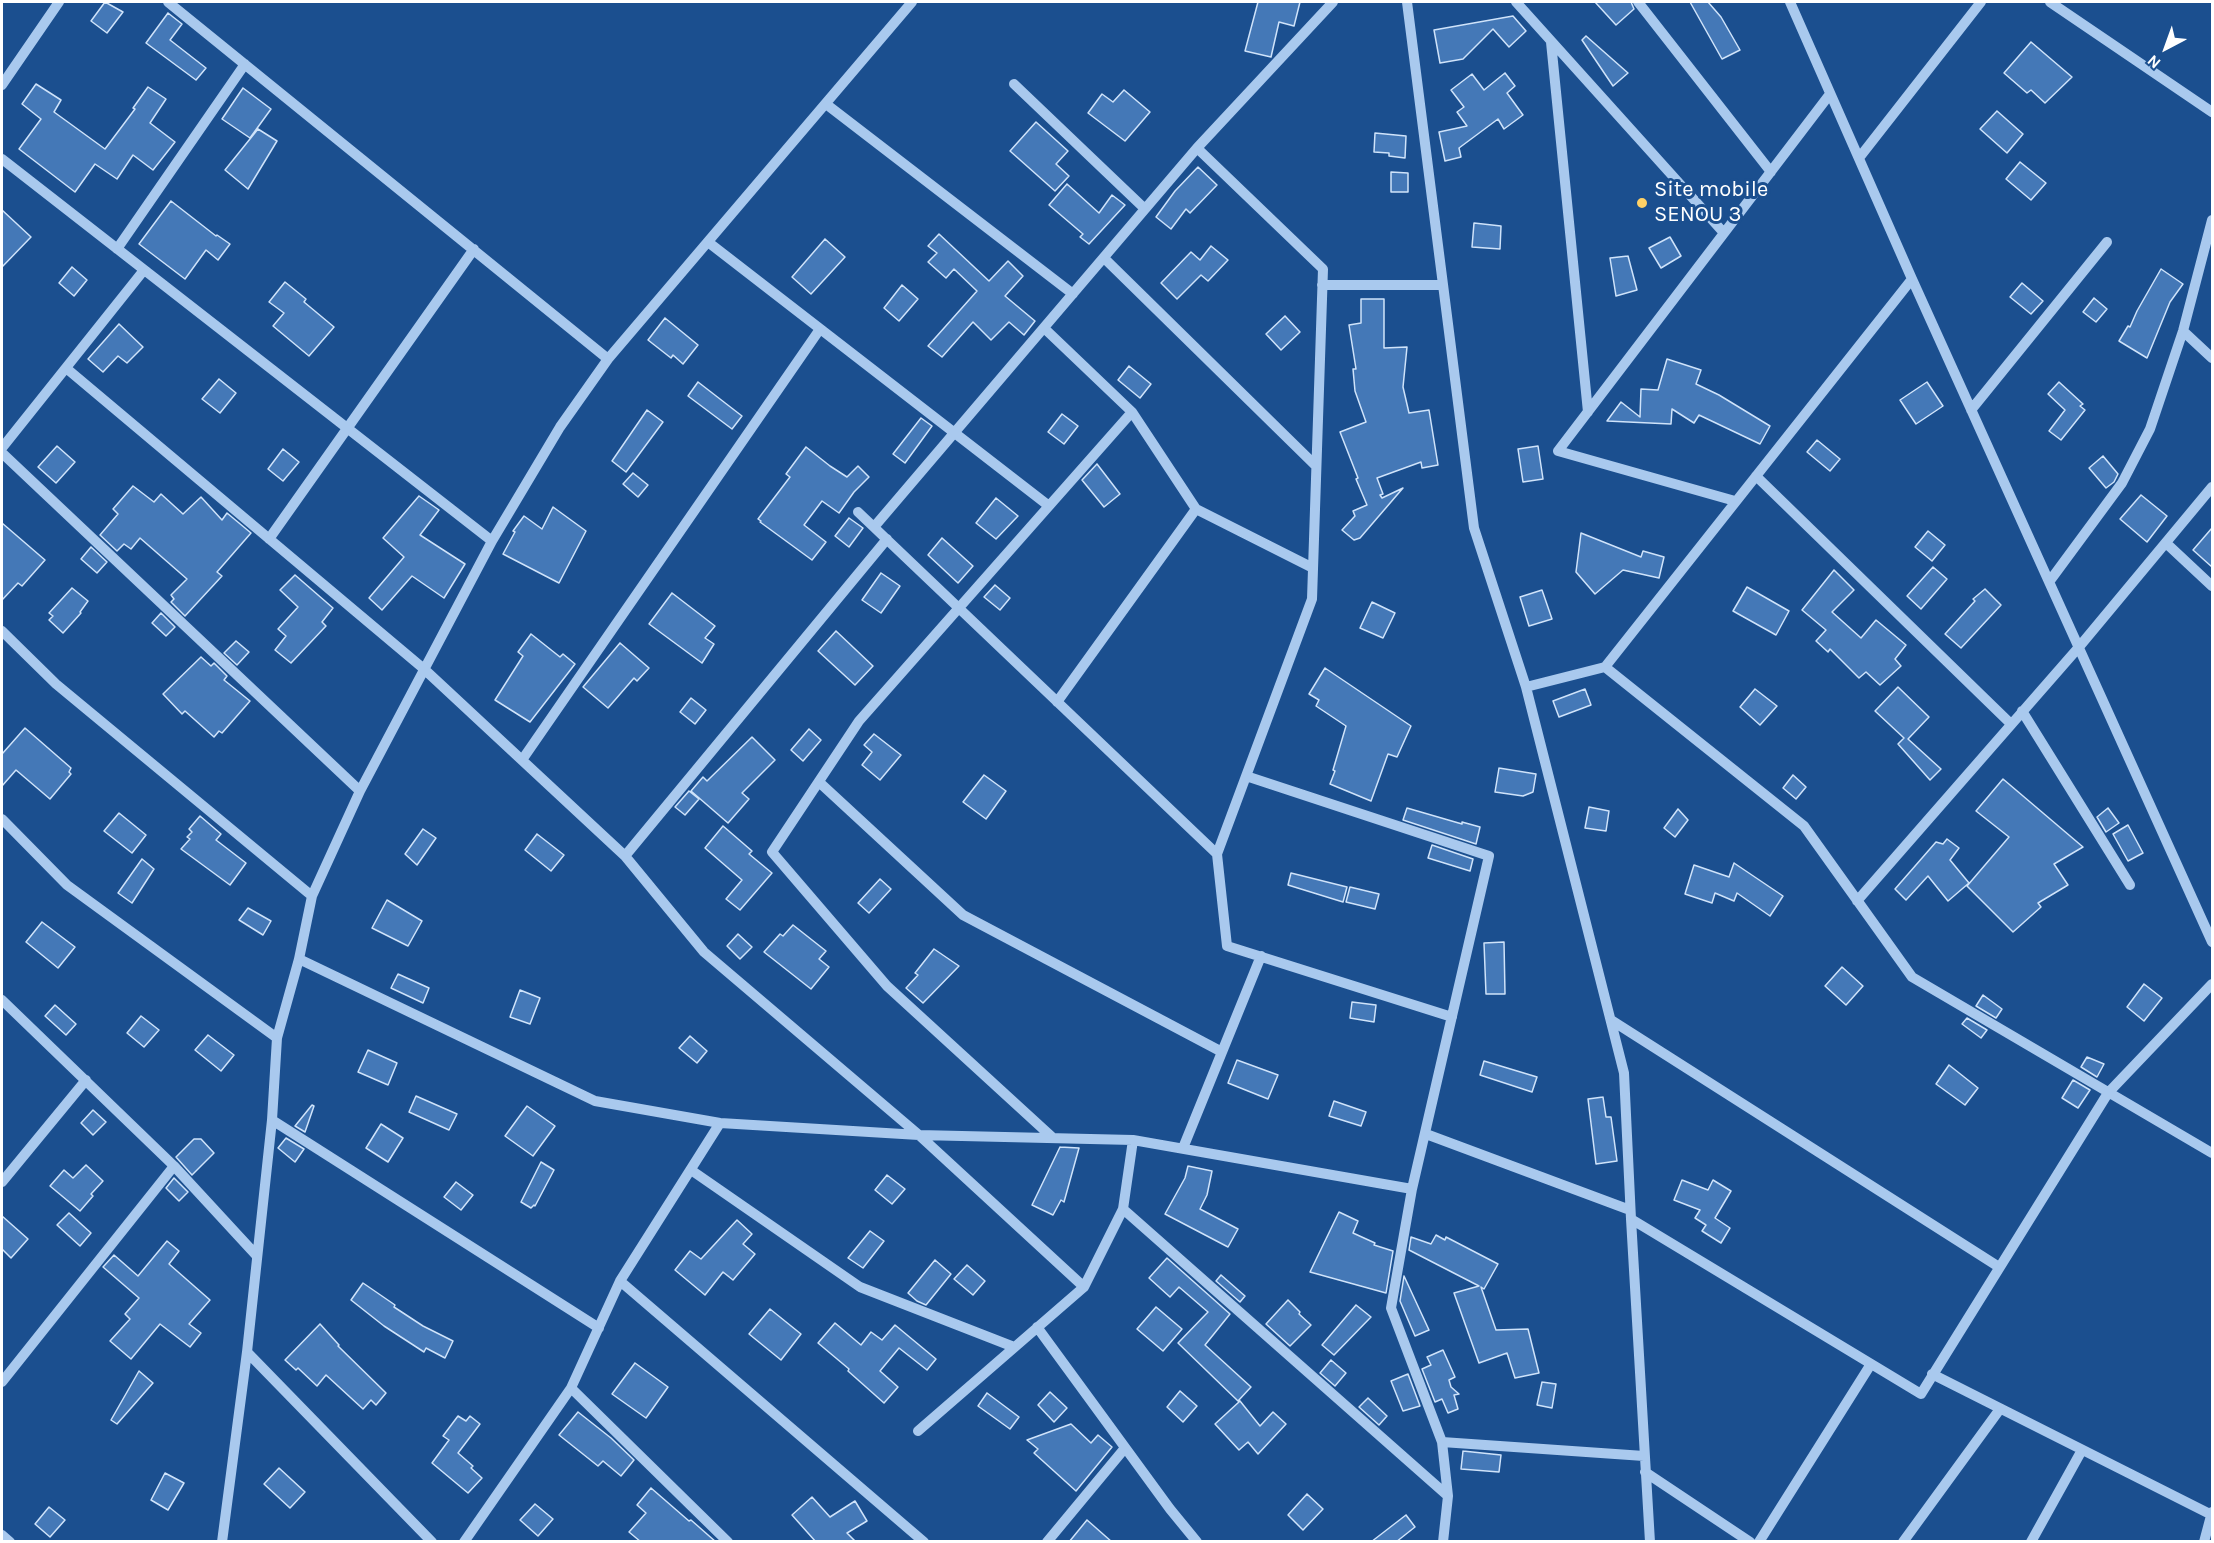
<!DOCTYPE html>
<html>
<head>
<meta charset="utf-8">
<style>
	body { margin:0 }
	#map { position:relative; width:2214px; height:1543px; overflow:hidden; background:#1b4f8f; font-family:Karla,sans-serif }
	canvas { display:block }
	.frame { position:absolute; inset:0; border:3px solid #fff; pointer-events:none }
	.north { position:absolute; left:2136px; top:18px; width:60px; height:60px; -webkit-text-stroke:4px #1b4f8f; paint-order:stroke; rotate:221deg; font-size:16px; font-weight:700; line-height:24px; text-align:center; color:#fff }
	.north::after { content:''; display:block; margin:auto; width:21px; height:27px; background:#fff; clip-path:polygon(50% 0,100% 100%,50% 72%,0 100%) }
</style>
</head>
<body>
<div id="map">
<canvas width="2214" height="1543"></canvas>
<div class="frame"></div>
<div class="north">N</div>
</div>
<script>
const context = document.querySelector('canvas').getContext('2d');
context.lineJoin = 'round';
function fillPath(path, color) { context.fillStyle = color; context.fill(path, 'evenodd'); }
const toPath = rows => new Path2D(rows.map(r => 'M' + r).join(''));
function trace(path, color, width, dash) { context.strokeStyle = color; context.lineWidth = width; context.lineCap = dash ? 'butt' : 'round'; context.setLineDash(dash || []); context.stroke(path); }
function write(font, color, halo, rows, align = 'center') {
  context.font = font + ' Karla,sans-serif'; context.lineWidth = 6; context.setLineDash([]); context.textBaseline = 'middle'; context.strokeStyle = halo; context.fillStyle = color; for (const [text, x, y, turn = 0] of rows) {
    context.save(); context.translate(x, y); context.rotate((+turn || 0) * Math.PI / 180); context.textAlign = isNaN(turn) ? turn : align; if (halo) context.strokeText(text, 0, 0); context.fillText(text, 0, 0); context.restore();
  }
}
const building = toPath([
	[105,2,123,12,107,33,91,21,105,2],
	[1258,2,1300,2,1294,26,1279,22,1271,57,1245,51,1258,2],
	[1595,2,1631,2,1634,9,1616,25,1595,2],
	[1690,2,1708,2,1721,17,1740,50,1722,59,1690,2],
	[168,13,182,24,170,40,206,68,196,80,146,43,168,13],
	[1513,16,1526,31,1509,47,1493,29,1463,59,1440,63,1434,30,1513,16],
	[1586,36,1628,73,1613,86,1582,40,1586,36],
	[2031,42,2072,77,2045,103,2031,90,2027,93,2004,73,2031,42],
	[1505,73,1515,86,1507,93,1523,115,1504,129,1498,119,1459,148,1461,157,1445,161,1439,132,1467,126,1457,112,1464,107,1451,90,1472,74,1484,90,1505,73],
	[36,84,61,100,54,112,105,149,135,109,133,108,148,87,166,99,150,123,175,142,153,170,133,155,117,179,95,164,75,192,19,149,41,119,22,104,36,84],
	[243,88,271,109,250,138,222,119,243,88],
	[1124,90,1150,112,1125,141,1088,113,1102,94,1113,102,1124,90],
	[1997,111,2023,134,2007,153,1980,129,1997,111],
	[1036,122,1068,151,1056,164,1069,176,1055,191,1010,151,1036,122],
	[258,129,277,141,248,189,225,170,258,129],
	[1375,133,1406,136,1405,158,1389,156,1389,153,1374,152,1375,133],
	[2020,162,2046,183,2031,200,2006,179,2020,162],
	[1198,167,1217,185,1190,213,1186,209,1171,229,1156,217,1175,191,1198,167],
	[1391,172,1408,173,1408,192,1391,192,1391,172],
	[1067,184,1099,213,1112,195,1125,205,1089,244,1080,237,1083,234,1049,205,1067,184],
	[171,201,216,236,217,235,230,244,218,260,206,250,185,279,139,244,171,201],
	[2,210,31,237,2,267,2,210],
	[1474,223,1501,226,1500,249,1472,247,1474,223],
	[939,234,989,281,1008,261,1023,276,1005,296,1035,321,1024,335,1009,322,991,340,973,322,942,357,928,346,977,291,954,269,946,278,928,262,937,253,928,246,939,234],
	[1670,237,1681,256,1661,268,1649,248,1670,237],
	[825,239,845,257,811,294,792,277,825,239],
	[1211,246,1228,260,1208,281,1201,275,1177,299,1161,283,1191,252,1200,260,1211,246],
	[1628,256,1637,290,1616,296,1610,258,1628,256],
	[72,267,87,280,74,296,59,283,72,267],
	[2161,269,2183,284,2170,302,2147,358,2119,341,2128,326,2130,327,2137,311,2161,269],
	[285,282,306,299,304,302,334,327,309,356,273,326,284,313,269,302,285,282],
	[2022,283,2043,301,2031,314,2010,297,2022,283],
	[902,285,918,299,899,321,884,308,902,285],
	[2094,298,2107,309,2096,322,2083,312,2094,298],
	[1361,299,1384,299,1384,348,1407,347,1403,387,1409,413,1429,410,1438,465,1422,468,1421,462,1377,478,1383,494,1380,495,1382,498,1403,488,1360,538,1354,540,1342,530,1355,516,1353,511,1367,505,1356,479,1358,478,1340,432,1366,422,1355,391,1353,369,1356,369,1349,325,1361,323,1361,299],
	[1285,316,1300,332,1281,350,1266,334,1285,316],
	[665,318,698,345,683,364,673,355,671,358,648,340,665,318],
	[119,324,143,347,127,363,118,356,103,372,88,359,119,324],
	[1667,359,1701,370,1696,384,1719,395,1770,426,1760,444,1699,415,1694,423,1672,409,1671,424,1607,421,1621,402,1640,417,1641,389,1658,390,1667,359],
	[1129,366,1151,384,1140,398,1118,380,1129,366],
	[219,379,236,393,220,413,202,399,219,379],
	[698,382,742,416,732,429,688,396,698,382],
	[1927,382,1943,406,1916,424,1900,400,1927,382],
	[2059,382,2083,404,2080,406,2085,410,2061,440,2049,431,2065,410,2048,394,2059,382],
	[647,410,663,422,626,472,612,461,647,410],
	[1062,414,1078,426,1064,444,1048,432,1062,414],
	[921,418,932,426,905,463,893,454,921,418],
	[1817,440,1840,459,1830,471,1807,452,1817,440],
	[57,446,75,462,56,483,38,467,57,446],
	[1538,446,1543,479,1523,482,1518,449,1538,446],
	[806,447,830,466,847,477,858,466,869,477,854,492,839,513,822,501,804,525,826,542,812,560,760,522,761,521,758,519,790,477,786,474,806,447],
	[283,449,299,462,283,481,268,469,283,449],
	[2103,456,2118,474,2114,482,2106,488,2089,468,2103,456],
	[1097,464,1120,494,1104,507,1082,480,1097,464],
	[633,473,648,485,638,497,623,484,633,473],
	[133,486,154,502,161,494,183,514,201,497,222,520,227,513,251,533,217,572,222,576,185,616,171,602,174,599,171,595,187,579,140,538,131,549,124,544,117,551,100,535,118,514,113,509,133,486],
	[2141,495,2167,516,2147,542,2120,519,2141,495],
	[419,496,439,510,420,535,465,564,444,598,412,576,382,610,369,598,404,557,383,538,419,496],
	[996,498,1018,516,996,539,976,523,996,498],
	[553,507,586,531,559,583,503,554,515,532,513,531,524,516,542,529,553,507],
	[849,518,863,528,849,547,835,536,849,518],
	[2,523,45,560,22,586,18,583,2,600,2,523],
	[2212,528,2212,567,2193,550,2212,528],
	[1928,531,1945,545,1932,561,1915,547,1928,531],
	[1581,533,1641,557,1643,551,1664,557,1659,578,1623,570,1595,594,1576,572,1581,533],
	[942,538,973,566,958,583,928,555,942,538],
	[91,547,107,562,97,573,81,559,91,547],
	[1933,567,1947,579,1921,609,1907,596,1933,567],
	[1834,570,1854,590,1832,612,1861,638,1876,620,1906,645,1895,659,1901,666,1880,685,1866,672,1859,678,1830,649,1828,652,1816,641,1826,630,1802,610,1834,570],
	[881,573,900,586,881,613,862,600,881,573],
	[295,575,333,608,322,622,326,626,291,663,275,650,286,636,278,629,298,607,280,590,295,575],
	[995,585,1010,598,1000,610,984,597,995,585],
	[1747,587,1789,611,1776,635,1733,611,1747,587],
	[72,588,88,601,80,612,81,613,63,633,49,620,53,616,49,613,72,588],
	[1985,589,2001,605,1961,648,1945,634,1975,601,1973,599,1985,589],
	[1542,590,1552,619,1529,626,1520,597,1542,590],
	[672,593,715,626,705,638,714,644,702,663,649,624,672,593],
	[1372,602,1395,613,1383,638,1360,628,1372,602],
	[161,613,175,627,166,636,152,623,161,613],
	[836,631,873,666,855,685,818,651,836,631],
	[531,634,560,657,563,654,575,664,530,722,495,700,523,656,518,652,531,634],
	[236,641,249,652,237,665,224,653,236,641],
	[620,643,649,668,637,681,634,678,608,708,583,687,620,643],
	[201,657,211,666,214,663,227,676,224,680,250,701,222,733,219,731,214,737,185,711,182,714,163,694,201,657],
	[1325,668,1411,726,1397,757,1388,754,1371,801,1330,784,1335,771,1333,770,1346,726,1316,706,1319,700,1309,694,1325,668],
	[1898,687,1929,717,1908,739,1941,769,1930,780,1898,744,1904,738,1875,711,1898,687],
	[1585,689,1591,705,1559,717,1553,701,1585,689],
	[1755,689,1777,706,1760,725,1740,707,1755,689],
	[691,698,706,710,695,724,680,712,691,698],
	[25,728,71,768,69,772,71,774,50,799,16,770,2,786,2,754,25,728],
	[809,729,821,740,803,761,791,750,809,729],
	[874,734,901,755,880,780,862,765,872,752,864,745,874,734],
	[752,737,775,760,742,793,749,799,728,823,691,791,703,777,707,781,752,737],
	[1499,768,1536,774,1533,792,1523,796,1495,792,1499,768],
	[984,775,1006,791,986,819,963,802,984,775],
	[1793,775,1806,787,1796,799,1783,788,1793,775],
	[2003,779,2083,847,2054,864,2068,885,2038,903,2041,907,2013,932,1967,886,2009,837,1976,811,2003,779],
	[689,791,699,799,685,815,675,807,689,791],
	[1589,807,1609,811,1606,831,1585,828,1589,807],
	[1407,808,1462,824,1462,822,1480,827,1476,844,1403,820,1407,808],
	[2108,808,2119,823,2106,832,2097,817,2108,808],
	[1678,809,1688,820,1675,837,1664,828,1678,809],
	[119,813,146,835,132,853,104,831,119,813],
	[200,816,221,834,216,840,246,863,230,885,181,849,190,839,187,837,192,832,189,829,200,816],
	[2128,825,2143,853,2128,861,2113,834,2128,825],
	[723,826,752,851,749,854,772,873,740,910,726,899,742,880,705,848,723,826],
	[423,829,436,838,417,865,405,854,423,829],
	[537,834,564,855,551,871,525,850,537,834],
	[1947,839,1959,848,1950,860,1969,883,1948,901,1928,876,1906,900,1895,889,1936,842,1943,844,1947,839],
	[1432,845,1473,859,1470,871,1428,858,1432,845],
	[142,859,154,869,132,903,118,893,142,859],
	[1734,863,1783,896,1770,916,1737,893,1734,901,1715,893,1712,903,1685,894,1694,865,1729,877,1734,863],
	[1291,873,1347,887,1343,902,1288,885,1291,873],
	[880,879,891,889,869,913,858,903,880,879],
	[1350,887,1379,894,1375,909,1346,902,1350,887],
	[387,900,422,921,408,946,372,928,387,900],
	[248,908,271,921,263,935,239,920,248,908],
	[42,922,75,947,58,968,26,942,42,922],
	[793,925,826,951,819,959,829,967,811,989,764,952,780,934,783,936,793,925],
	[738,934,752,947,740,959,727,946,738,934],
	[1504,942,1505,994,1486,994,1484,943,1504,942],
	[934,949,959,966,923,1003,906,988,918,975,915,973,934,949],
	[1842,967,1863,986,1846,1005,1825,986,1842,967],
	[398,974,429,988,423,1003,391,988,398,974],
	[2144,984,2162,998,2144,1021,2127,1007,2144,984],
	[520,990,540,998,530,1024,510,1017,520,990],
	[1983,995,2002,1009,1996,1018,1976,1006,1983,995],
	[1352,1002,1376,1005,1374,1022,1350,1018,1352,1002],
	[55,1005,76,1024,66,1035,45,1016,55,1005],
	[141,1016,159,1030,144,1047,127,1033,141,1016],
	[1967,1018,1987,1030,1981,1038,1962,1024,1967,1018],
	[208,1035,234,1055,221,1071,195,1050,208,1035],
	[690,1036,707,1051,697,1063,679,1048,690,1036],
	[368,1050,397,1063,388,1085,358,1072,368,1050],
	[2087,1057,2104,1064,2097,1077,2081,1067,2087,1057],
	[1237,1060,1278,1075,1268,1099,1228,1083,1237,1060],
	[1484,1061,1537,1077,1532,1092,1480,1075,1484,1061],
	[1949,1065,1978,1088,1965,1105,1936,1084,1949,1065],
	[2073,1080,2090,1090,2078,1108,2062,1098,2073,1080],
	[416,1096,457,1114,449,1130,409,1112,416,1096],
	[1603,1097,1606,1117,1611,1117,1617,1161,1596,1164,1588,1099,1603,1097],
	[1334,1101,1366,1112,1361,1126,1329,1116,1334,1101],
	[312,1105,314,1106,305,1132,295,1126,312,1105],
	[527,1106,555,1126,533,1156,505,1136,527,1106],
	[93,1110,106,1122,93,1135,81,1123,93,1110],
	[381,1124,403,1138,388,1162,366,1148,381,1124],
	[286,1138,304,1149,295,1162,278,1148,286,1138],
	[194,1139,201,1139,214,1153,192,1175,176,1157,194,1139],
	[1060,1147,1079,1148,1064,1202,1061,1200,1053,1215,1032,1205,1060,1147],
	[541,1162,554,1170,535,1206,534,1205,531,1208,521,1202,541,1162],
	[86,1165,103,1181,91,1194,93,1196,80,1211,50,1186,64,1170,73,1178,86,1165],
	[1188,1166,1212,1171,1207,1195,1200,1209,1238,1229,1228,1247,1165,1214,1185,1178,1188,1166],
	[887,1175,905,1189,892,1204,875,1190,887,1175],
	[174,1178,188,1192,179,1201,166,1188,174,1178],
	[1682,1180,1708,1190,1713,1180,1731,1191,1715,1218,1730,1228,1721,1243,1702,1231,1706,1225,1695,1218,1700,1210,1674,1200,1682,1180],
	[456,1182,473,1195,461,1210,444,1197,456,1182],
	[1339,1212,1358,1221,1353,1233,1375,1243,1374,1245,1393,1251,1386,1293,1310,1272,1339,1212],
	[69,1213,91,1233,80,1246,57,1225,69,1213],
	[2,1216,28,1239,11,1258,2,1249,2,1216],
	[737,1220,752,1234,743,1244,755,1254,733,1280,723,1272,705,1295,675,1270,690,1251,701,1259,737,1220],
	[870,1231,884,1241,863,1268,848,1258,870,1231],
	[1436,1235,1445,1240,1446,1237,1498,1264,1484,1289,1481,1287,1496,1330,1528,1329,1539,1373,1515,1378,1507,1353,1479,1363,1454,1293,1479,1286,1409,1250,1411,1237,1431,1244,1436,1235],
	[167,1241,179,1251,169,1264,210,1300,189,1324,201,1333,190,1347,160,1324,131,1359,110,1341,130,1319,125,1314,139,1298,103,1267,114,1255,138,1276,167,1241],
	[1167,1258,1230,1314,1205,1345,1251,1387,1238,1401,1178,1343,1208,1312,1179,1287,1170,1297,1149,1278,1167,1258],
	[935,1260,951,1274,926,1305,917,1301,908,1293,935,1260],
	[967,1265,985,1281,973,1295,954,1279,967,1265],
	[1221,1275,1245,1296,1240,1302,1216,1281,1221,1275],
	[1404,1276,1429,1330,1415,1336,1400,1301,1404,1276],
	[363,1283,395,1305,394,1307,423,1326,453,1341,445,1358,426,1348,424,1352,384,1326,351,1300,363,1283],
	[1288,1300,1300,1312,1299,1314,1311,1325,1290,1346,1266,1324,1288,1300],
	[1356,1305,1371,1317,1334,1355,1322,1345,1356,1305],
	[1156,1307,1182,1329,1163,1351,1137,1329,1156,1307],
	[770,1309,801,1334,781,1360,749,1334,770,1309],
	[835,1323,861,1345,871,1332,882,1340,895,1325,936,1359,927,1370,899,1348,880,1371,898,1387,884,1403,848,1371,849,1369,818,1343,835,1323],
	[320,1324,339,1345,338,1346,386,1393,376,1405,371,1400,363,1409,326,1375,317,1386,298,1368,296,1370,285,1360,320,1324],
	[1443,1350,1455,1377,1449,1380,1451,1387,1459,1394,1454,1395,1458,1409,1448,1413,1442,1399,1435,1402,1422,1369,1431,1365,1427,1357,1443,1350],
	[1331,1360,1346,1373,1335,1386,1320,1373,1331,1360],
	[635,1363,668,1387,646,1418,612,1394,635,1363],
	[139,1371,153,1383,117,1424,111,1420,139,1371],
	[1408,1374,1420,1406,1403,1411,1391,1381,1408,1374],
	[1542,1382,1556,1384,1552,1408,1537,1405,1542,1382],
	[1180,1391,1197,1406,1183,1422,1167,1407,1180,1391],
	[1050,1392,1067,1408,1054,1422,1038,1405,1050,1392],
	[987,1393,1019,1417,1010,1429,978,1406,987,1393],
	[1368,1398,1387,1416,1379,1425,1359,1407,1368,1398],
	[1240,1401,1260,1426,1273,1412,1286,1424,1258,1454,1248,1442,1239,1450,1215,1424,1240,1401],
	[578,1412,611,1438,634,1460,621,1476,603,1461,598,1466,559,1435,578,1412],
	[458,1416,466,1421,470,1416,480,1424,458,1453,473,1466,471,1468,482,1478,468,1493,432,1463,449,1440,443,1436,458,1416],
	[1071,1424,1091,1443,1098,1435,1112,1447,1076,1491,1034,1453,1038,1449,1027,1440,1071,1424],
	[1463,1451,1501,1455,1499,1472,1461,1469,1463,1451],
	[279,1468,305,1492,290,1508,264,1484,279,1468],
	[165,1473,184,1483,168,1510,151,1500,165,1473],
	[651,1488,689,1521,691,1520,716,1542,641,1542,629,1532,646,1513,637,1505,651,1488],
	[1307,1494,1323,1509,1303,1530,1288,1515,1307,1494],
	[812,1497,830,1517,855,1501,867,1521,847,1533,856,1542,816,1542,792,1515,812,1497],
	[535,1504,553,1519,538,1536,520,1520,535,1504],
	[49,1507,65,1520,50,1537,35,1524,49,1507],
	[1406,1515,1415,1527,1396,1542,1371,1542,1406,1515],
	[1087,1520,1112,1542,1069,1542,1087,1520]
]);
fillPath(building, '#4478b7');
trace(building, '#cfe3fa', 1.5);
trace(toPath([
	[168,2,608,359],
	[1407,2,1474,528,1526,687,1624,1073,1631,1219,1650,1542],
	[1516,2,1724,233],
	[1638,2,1771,172],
	[1790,2,1912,279,2212,942],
	[2050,2,2212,112],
	[1551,42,1588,412],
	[1014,84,1145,209],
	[2,85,59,2],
	[826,104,1073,294],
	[1197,148,1323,269,1312,599,1217,854,1227,946,1452,1017],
	[1859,158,1981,2],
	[2,159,492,541],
	[708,242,1049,506],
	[117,249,245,64],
	[1104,258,1316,466],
	[1322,285,1443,285],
	[1044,328,1132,412,1196,509,1313,568],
	[2183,331,2212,358],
	[66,368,424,669,625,856,704,952,919,1135,1084,1287],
	[1971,410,2107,242],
	[2,448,144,270],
	[2,453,360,791],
	[1756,476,2011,724],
	[1735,501,1558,451,1830,94],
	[858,512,1217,854],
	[874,527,1197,148,1333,2],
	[269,539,474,249],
	[2166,543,2212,586],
	[2049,582,2122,483,2150,429,2183,331,2212,220],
	[2,631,56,684,312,896],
	[1605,667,1804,826,1912,977,2212,1153],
	[1526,687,1605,667,1912,279],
	[1057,702,1196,509],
	[2022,711,2130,885],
	[522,760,820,329],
	[1246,776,1489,856,1412,1189,1391,1308,1442,1442,1448,1496,1443,1542],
	[819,782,963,915,1222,1052],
	[2,819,67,885,277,1038],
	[625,856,887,539],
	[1857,901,2079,647,2212,487],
	[299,959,595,1101,720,1123,919,1135,1133,1140,1412,1189],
	[2,1000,174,1166,257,1256],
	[1611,1020,1999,1267],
	[272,1120,599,1328],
	[1426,1134,1630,1210],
	[1053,1138,887,986,772,852,859,721,1132,412],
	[1183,1148,1261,956],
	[691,1170,860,1287,1014,1347],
	[2,1182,86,1080],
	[1123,1209,1448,1496],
	[1631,1219,1921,1394,2108,1093,2212,984],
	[620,1281,924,1542],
	[1037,1327,1170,1509,1197,1542],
	[247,1352,432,1542],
	[1932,1374,2212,1515],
	[2,1382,174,1166],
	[571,1388,728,1542],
	[918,1431,1084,1287,1123,1209,1133,1140],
	[1442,1442,1644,1456],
	[1645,1472,1750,1542],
	[2,1535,10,1542],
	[222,1542,247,1352,272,1120,277,1038,299,959,312,896,360,791,492,541,560,427,608,359,912,2],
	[464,1542,571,1388,620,1281,720,1123],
	[1047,1542,1125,1448],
	[1759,1542,1871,1364],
	[1903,1542,2000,1409],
	[2031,1542,2082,1450],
	[2204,1542,2212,1512]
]), '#a9c9ee', 10);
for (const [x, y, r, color] of [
	[1642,203,6,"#ffd166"]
]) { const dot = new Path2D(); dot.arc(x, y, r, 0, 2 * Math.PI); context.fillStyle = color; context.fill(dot); trace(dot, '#1b4f8f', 2); }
write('22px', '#fff', '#1b4f8f', [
	["Site mobile",1654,190],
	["SENOU 3",1654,215]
], 'left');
</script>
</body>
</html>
